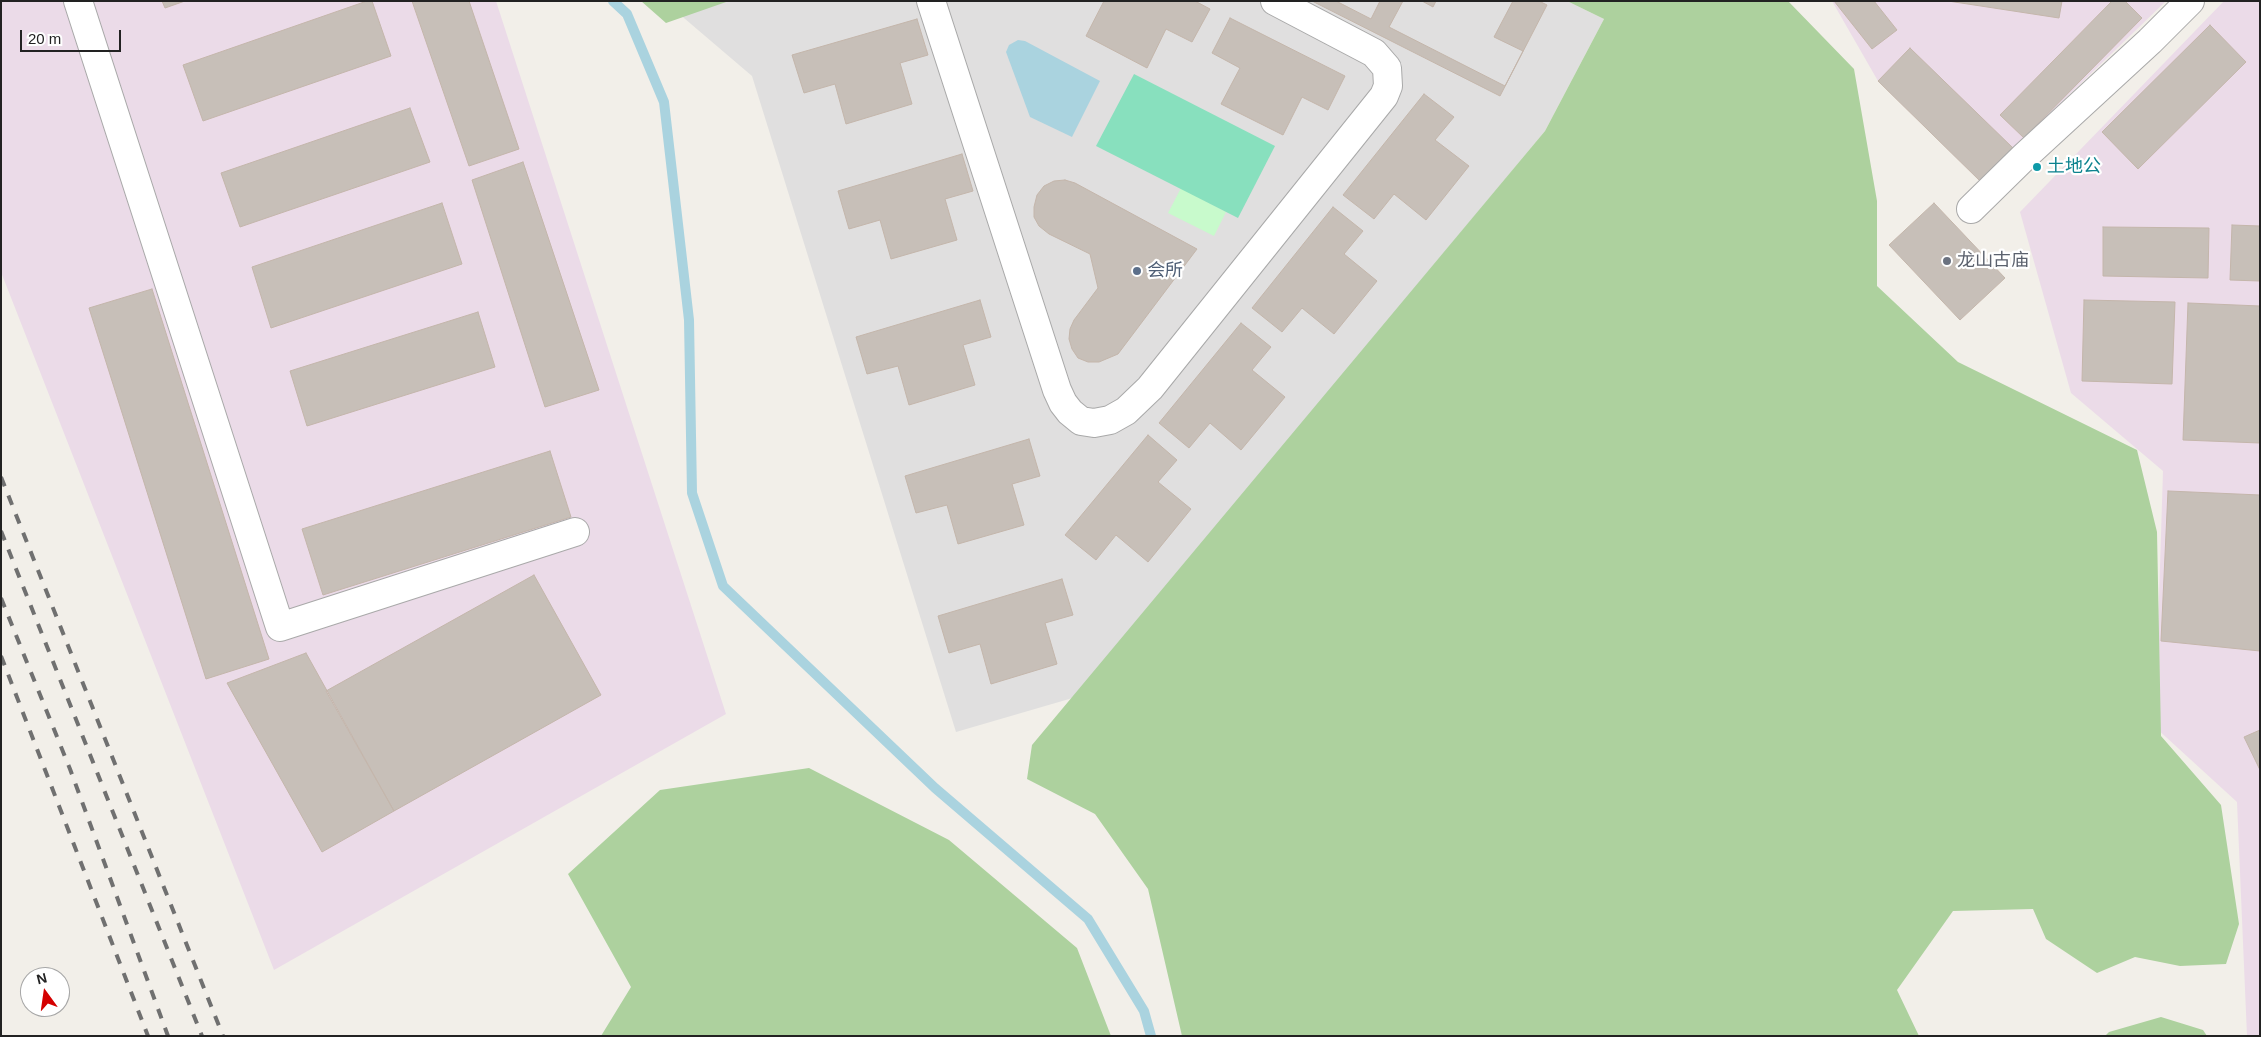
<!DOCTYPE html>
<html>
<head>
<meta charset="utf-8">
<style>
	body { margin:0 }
	#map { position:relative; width:2261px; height:1037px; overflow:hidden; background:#f2efe9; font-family:Arial,sans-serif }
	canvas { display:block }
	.frame { position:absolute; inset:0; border:2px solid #222; pointer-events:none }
	.north { position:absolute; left:20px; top:967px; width:50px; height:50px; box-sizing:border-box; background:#fff; border:1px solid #a7a7a7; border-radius:50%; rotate:346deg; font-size:14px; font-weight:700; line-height:20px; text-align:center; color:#222 }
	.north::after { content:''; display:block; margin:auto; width:18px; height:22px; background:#d40000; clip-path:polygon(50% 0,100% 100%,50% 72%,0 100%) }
	.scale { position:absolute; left:20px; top:30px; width:101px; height:22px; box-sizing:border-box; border:2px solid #222; border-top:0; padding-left:6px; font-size:15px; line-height:18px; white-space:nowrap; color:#222; -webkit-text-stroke:4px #fff; paint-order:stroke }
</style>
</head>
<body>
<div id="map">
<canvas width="2261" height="1037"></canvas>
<div class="frame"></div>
<div class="north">N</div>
<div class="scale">20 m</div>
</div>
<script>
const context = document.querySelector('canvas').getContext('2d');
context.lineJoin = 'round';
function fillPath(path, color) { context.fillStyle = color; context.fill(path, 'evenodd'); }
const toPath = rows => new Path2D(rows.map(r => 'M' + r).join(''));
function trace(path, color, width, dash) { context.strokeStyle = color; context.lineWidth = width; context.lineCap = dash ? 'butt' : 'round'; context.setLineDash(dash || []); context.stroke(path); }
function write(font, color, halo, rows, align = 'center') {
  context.font = font + ' Arial,"Noto Sans SC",sans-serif'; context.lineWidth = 4.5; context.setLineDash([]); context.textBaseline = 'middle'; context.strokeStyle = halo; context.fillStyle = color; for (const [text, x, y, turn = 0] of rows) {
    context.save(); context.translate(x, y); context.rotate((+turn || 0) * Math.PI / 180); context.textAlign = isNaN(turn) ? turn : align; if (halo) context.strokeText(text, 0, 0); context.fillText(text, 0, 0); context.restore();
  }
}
fillPath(toPath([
	[664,1,1567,1,1604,19,1545,131,1076,697,956,732,752,76]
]), '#e0dfdf');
fillPath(toPath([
	[1,1,496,1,726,714,274,970,1,272],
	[1832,1,2166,1,1980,181,1878,81],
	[2224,1,2260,1,2260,1036,2247,1036,2237,802,2155,727,2163,471,2071,393,2020,212]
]), '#ebdbe8');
fillPath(toPath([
	[641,1,729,1,666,23],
	[1567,1,1788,1,1854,69,1877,201,1877,286,1958,362,2137,450,2157,532,2161,736,2221,805,2239,924,2226,964,2180,966,2135,957,2097,973,2046,939,2033,909,1953,911,1897,990,1919,1036,1182,1036,1148,889,1095,814,1027,779,1032,745,1545,131,1604,19],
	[809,768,949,840,1077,948,1111,1036,601,1036,631,987,568,874,660,790],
	[2161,1017,2203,1030,2207,1036,2105,1036,2109,1032]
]), '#add19e');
fillPath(toPath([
	[1181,188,1226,212,1214,236,1168,213]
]), '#c8facc');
fillPath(toPath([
	[1134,74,1275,146,1238,218,1096,146]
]), '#88e0be');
fillPath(toPath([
	[1018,40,1025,41,1100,81,1072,137,1030,117,1006,52,1009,45]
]), '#aad3df');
trace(toPath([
	[613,1,627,14,664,102,689,320,692,493,723,586,935,788,1088,919,1144,1011,1151,1036]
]), '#aad3df', 10);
const building = toPath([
	[162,1,185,1,165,8,162,1],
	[367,1,372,1,391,56,203,121,183,65,367,1],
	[412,1,469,1,519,149,469,166,412,1],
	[1104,1,1195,1,1210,9,1192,42,1166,29,1147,68,1086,36,1104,1],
	[1312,1,1539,1,1547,5,1500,96,1312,1],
	[1336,1,1380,1,1371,19,1336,1],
	[1403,1,1422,1,1433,7,1436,1,1513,1,1494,37,1523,51,1505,86,1389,27,1403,1],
	[1834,1,1874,1,1897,30,1872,49,1834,1],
	[1948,1,2062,1,2059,18,1948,1],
	[2112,1,2125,1,2142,18,2024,138,2000,115,2112,1],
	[1230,18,1345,76,1328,110,1302,97,1283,135,1221,104,1240,68,1212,53,1230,18],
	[917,19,928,55,900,63,912,104,846,124,835,84,804,93,792,55,917,19],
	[2210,25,2246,62,2138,169,2102,132,2210,25],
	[1910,48,2013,148,1980,181,1878,81,1910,48],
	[1424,94,1454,117,1435,140,1469,166,1426,220,1394,194,1374,219,1343,195,1424,94],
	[410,108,430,162,240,227,221,173,410,108],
	[962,154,973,191,945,199,957,240,891,259,880,220,849,229,838,191,962,154],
	[523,162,599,390,545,407,472,180,523,162],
	[1065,180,1075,183,1197,249,1118,354,1099,362,1088,362,1078,358,1072,349,1069,339,1070,329,1074,320,1098,288,1090,254,1049,234,1039,226,1034,217,1034,207,1037,195,1044,186,1054,181,1065,180],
	[442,203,462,264,271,328,252,267,442,203],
	[1934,203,2005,278,1960,320,1889,245,1934,203],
	[1333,207,1363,231,1344,254,1377,281,1334,334,1302,308,1282,332,1252,308,1333,207],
	[2232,225,2260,226,2260,281,2230,280,2232,225],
	[2103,227,2209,228,2208,278,2103,276,2103,227],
	[152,289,269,659,206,679,89,308,152,289],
	[980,300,991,337,963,345,975,385,909,405,898,366,867,374,856,337,980,300],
	[2084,300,2175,302,2172,384,2082,381,2084,300],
	[2188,303,2260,306,2260,443,2183,440,2188,303],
	[478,312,495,367,307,426,290,371,478,312],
	[1241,323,1271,347,1252,370,1285,397,1241,450,1210,423,1189,448,1159,423,1241,323],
	[1148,435,1177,460,1158,482,1191,509,1148,562,1116,535,1096,560,1065,535,1148,435],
	[1029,439,1040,476,1012,484,1024,525,958,544,947,505,916,513,905,476,1029,439],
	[550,451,571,517,323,595,302,529,550,451],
	[2168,491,2260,495,2260,651,2161,641,2168,491],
	[534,575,601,695,394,811,326,691,534,575],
	[1062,579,1073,615,1045,623,1057,664,991,684,980,644,949,653,938,616,1062,579],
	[306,653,394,811,322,852,227,683,306,653],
	[2260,730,2260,770,2244,737,2260,730]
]);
fillPath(building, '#c7bfb8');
trace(building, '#c4b6ab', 1);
const minor = toPath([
	[78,1,280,627,575,532],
	[931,1,1057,390,1063,403,1070,412,1081,421,1094,423,1110,420,1126,411,1150,388,1384,96,1388,86,1387,68,1374,53,1275,1],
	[1971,209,2025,156,2150,41,2190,1]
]);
trace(minor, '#a9a9a9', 30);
trace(minor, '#fff', 28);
trace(toPath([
	[1,477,223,1036],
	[1,531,202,1036],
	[1,598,70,769,168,1036],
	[1,656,148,1036]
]), '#707070', 4, [10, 10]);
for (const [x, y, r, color] of [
	[2037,167,5,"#0f9aa8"],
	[1947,261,5,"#6b7280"],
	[1137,271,5,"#5c6f8a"]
]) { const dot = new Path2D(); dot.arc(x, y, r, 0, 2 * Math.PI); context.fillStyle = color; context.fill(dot); trace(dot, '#fff', 2); }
write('18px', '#0d838f', '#fff', [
	["土地公",2047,167]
], 'left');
write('18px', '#5b616d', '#fff', [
	["龙山古庙",1957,261]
], 'left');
write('18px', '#4e5e75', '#fff', [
	["会所",1147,271]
], 'left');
</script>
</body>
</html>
